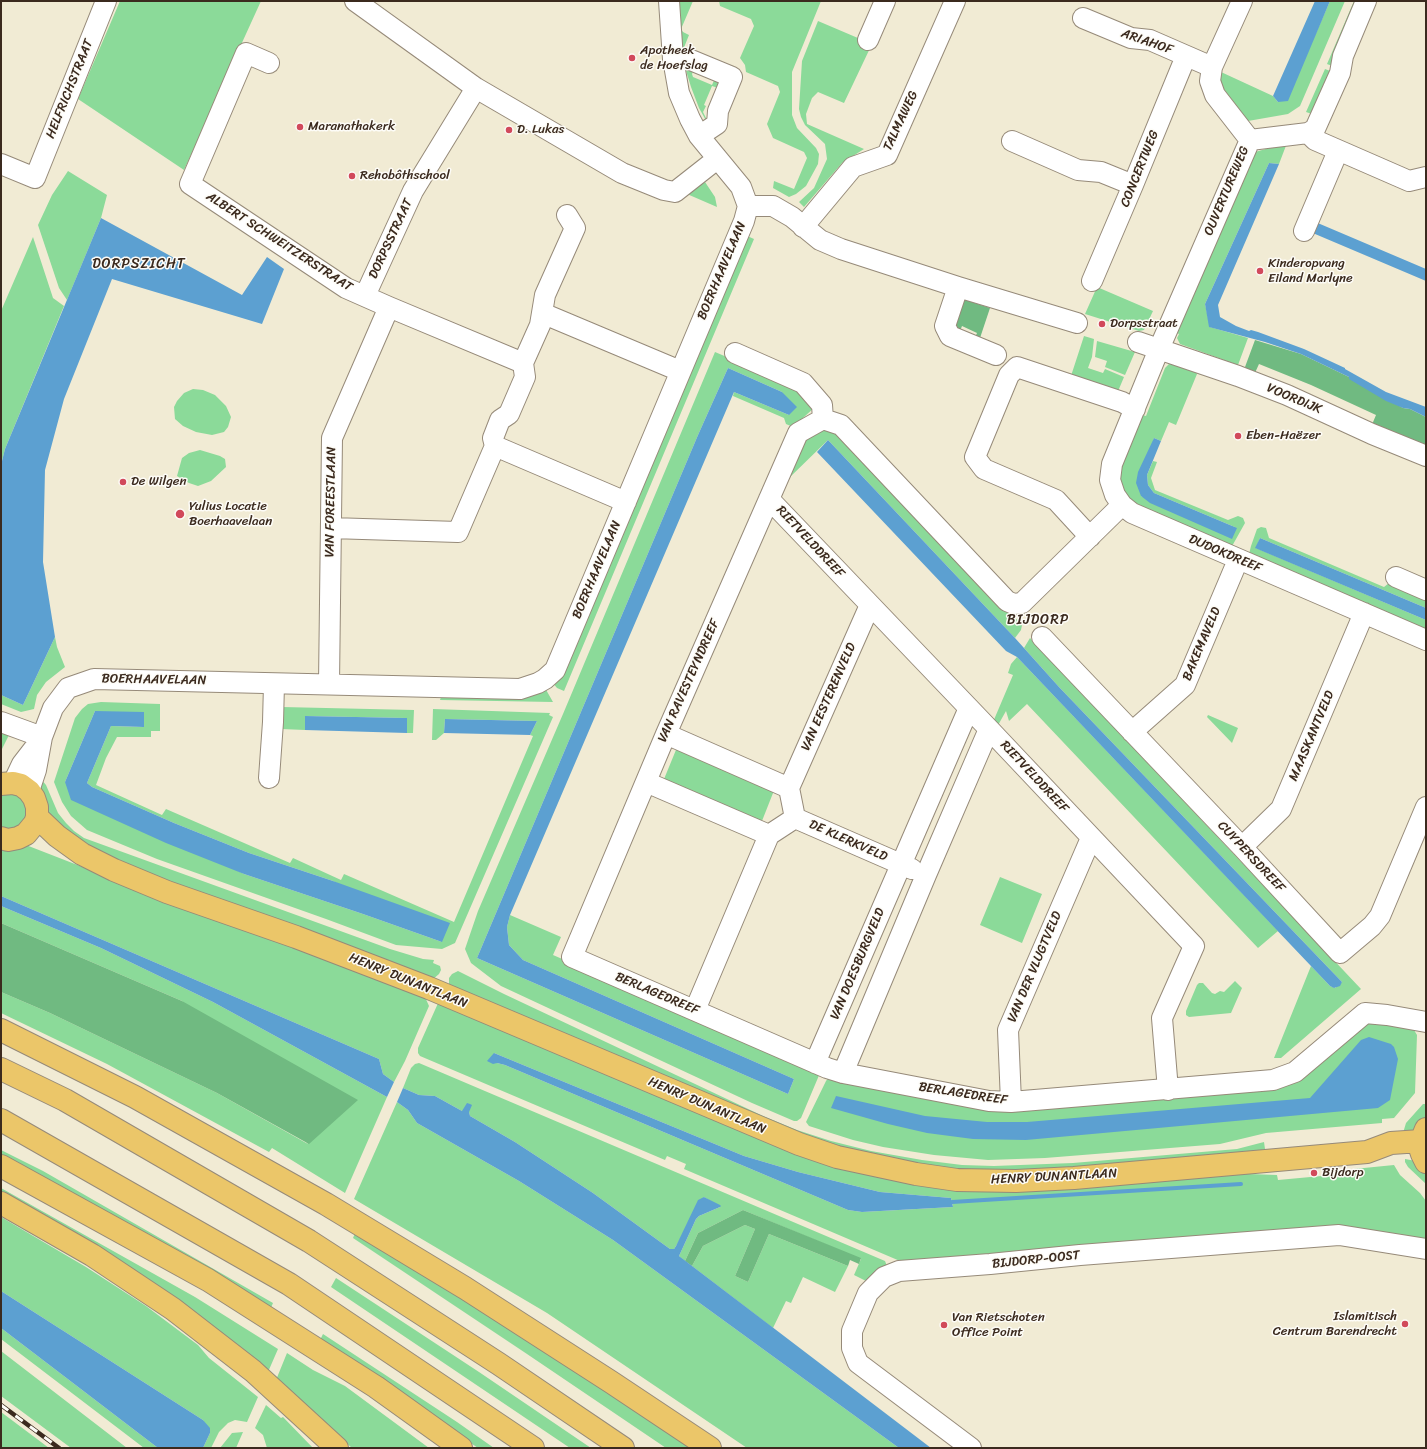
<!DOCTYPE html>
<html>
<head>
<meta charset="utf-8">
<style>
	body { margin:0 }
	#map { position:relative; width:1427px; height:1449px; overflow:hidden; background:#f1ebd4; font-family:Sriracha,sans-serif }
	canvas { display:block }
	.frame { position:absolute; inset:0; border:2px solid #3b2a1e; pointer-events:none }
</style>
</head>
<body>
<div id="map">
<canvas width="1427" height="1449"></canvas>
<div class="frame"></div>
</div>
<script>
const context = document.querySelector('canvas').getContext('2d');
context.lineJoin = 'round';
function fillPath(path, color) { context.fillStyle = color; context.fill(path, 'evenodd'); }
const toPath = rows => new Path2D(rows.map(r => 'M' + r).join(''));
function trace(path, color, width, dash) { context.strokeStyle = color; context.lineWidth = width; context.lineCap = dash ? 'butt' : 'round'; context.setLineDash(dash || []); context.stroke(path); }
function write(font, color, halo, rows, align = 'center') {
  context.font = font + ' Sriracha,sans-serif'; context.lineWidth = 3; context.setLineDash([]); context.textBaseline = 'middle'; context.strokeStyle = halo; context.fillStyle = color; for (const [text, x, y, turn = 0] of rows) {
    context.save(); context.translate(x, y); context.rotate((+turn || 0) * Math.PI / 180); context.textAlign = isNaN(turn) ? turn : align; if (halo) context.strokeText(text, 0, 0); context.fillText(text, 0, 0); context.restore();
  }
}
fillPath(toPath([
	[120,1,261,1,184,170,78,99],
	[679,1,693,1,681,29,683,32,689,35,683,50,682,50],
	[719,1,821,1,792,72,792,115,797,128,816,148,819,154,818,164,806,186,796,194,789,197,773,188,774,181,794,189,807,158,804,152,773,138,767,124,780,92,778,86,746,72,745,65,740,58,754,26,751,19,720,6],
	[1330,1,1345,1,1300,106,1288,114,1248,121,1217,80,1221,72,1273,96,1278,102,1316,33],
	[1354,1,1360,1,1335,67,1327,64],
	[818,21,872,44,844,103,818,92,812,98,806,114,807,124,864,149,842,163,804,207,799,202,814,188,827,159,825,144,805,125,801,117,799,109,802,61],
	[684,64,695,67,692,74,693,77,712,85,716,76,719,78,721,89,712,86,704,105,706,106,703,112,706,118,710,119,708,124,699,108,691,87],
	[1325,69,1333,72,1315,115,1306,112],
	[1287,143,1279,164,1269,163,1205,304,1210,327,1248,338,1238,365,1180,344,1177,338,1179,334,1175,332,1255,152],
	[68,171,107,195,101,218,67,300,59,288,38,225,52,195],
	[705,182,715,197,717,207,687,194],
	[745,235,754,239,564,691,557,688,552,682],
	[33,237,53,298,64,306,5,449,1,465,1,311],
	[1097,287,1153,311,1144,330,1139,331,1085,314],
	[1084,336,1094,339,1092,357,1088,368,1103,373,1105,369,1124,377,1116,396,1070,379],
	[1097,341,1135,352,1125,375,1105,367,1107,361,1095,357],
	[715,352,795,386,815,407,793,427,786,424,784,418,733,396,734,392,789,415,782,392,728,368,698,435,477,958,788,1094,794,1079,523,960,509,945,507,927,510,915,561,937,553,955,815,1068,820,1073,801,1118,797,1121,794,1121,752,1103,501,986,471,963,465,949,478,911,563,714],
	[1169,364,1175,364,1196,371,1197,374,1176,425,1169,422,1161,441,1154,438,1141,496,1237,528,1154,493,1148,485,1147,475,1153,461,1157,462,1151,478,1155,490,1228,520,1238,516,1243,518,1245,523,1231,548,1133,506,1119,487,1119,463,1140,414,1146,416,1165,368],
	[193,389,203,390,215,395,226,406,231,417,228,427,224,432,212,435,196,432,183,426,175,419,174,407,177,401,184,393],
	[814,429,836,429,1022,625,1021,630,1015,638,828,440,787,480,807,434],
	[200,450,220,456,225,459,226,467,211,481,198,486,189,483,177,476,182,458,189,453],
	[1261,527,1266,528,1269,538,1384,587,1389,583,1426,599,1426,608,1260,538,1256,548,1426,620,1426,633,1248,558,1251,546,1257,529],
	[55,637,57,647,65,667,46,682,37,695,34,709,21,712,1,704,1,695,23,705],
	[1030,638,1361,989,1281,1058,1274,1058,1311,966,1330,986,1335,988,1342,982,1059,687,1024,648],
	[1017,657,1079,722,1278,931,1258,948,1027,704,1009,721,1006,711,997,727,993,722,1013,675,1008,673,1011,664],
	[545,688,553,702,440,700,441,697],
	[101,702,160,704,160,731,151,731,151,737,117,737,106,758,96,785,162,815,166,809,290,863,293,858,341,880,344,874,454,922,533,736,530,735,537,721,445,719,444,733,436,740,432,740,433,709,550,713,549,715,553,717,455,943,442,949,396,945,326,919,157,859,87,830,71,816,62,802,54,782,75,718,82,709,88,704],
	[95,711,143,727,111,726,87,783,92,787,174,823,249,853,333,881,442,942,363,914,244,874,65,782],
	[282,707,414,710,413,733,407,733,407,718,305,716,305,730,281,729],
	[1208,715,1238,728,1232,743,1207,717],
	[1,729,10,733,1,751],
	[678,745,775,788,760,826,662,784],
	[40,778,46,785,58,813,66,823,74,831,84,838,390,949,423,959,434,960,433,963,440,966,441,970,439,974,432,980,204,897,113,860,53,827,39,791],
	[8,794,14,794,20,797,24,802,27,807,27,814,25,819,16,828,10,829,1,827,1,796],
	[1,845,26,845,170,901,425,997,429,1006,405,1061,394,1082,383,1074,379,1059,1,896],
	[1000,877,1042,894,1022,943,980,925],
	[1,906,101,948,213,1002,387,1097,345,1193,272,1148,269,1152,107,1064,1,1013,1,992,50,1013,217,1093,308,1144,182,1001,1,923],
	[458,971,504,994,763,1116,797,1130,831,1141,871,1151,922,1160,962,1165,994,1166,1073,1163,1237,1149,1264,1142,1265,1149,1241,1156,1056,1172,945,1171,827,1147,449,988,449,978,452,974],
	[1235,981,1242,988,1231,1013,1189,1017,1186,1015,1186,1011,1197,985,1199,983,1203,983,1212,993,1215,994,1220,991,1224,992],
	[439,1001,557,1049,951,1187,1221,1173,1277,1175,1278,1180,1354,1173,1354,1169,1394,1165,1400,1175,1420,1193,1426,1201,1426,1241,1409,1241,907,1264,684,1169,686,1164,667,1156,665,1160,420,1056,418,1053,418,1048],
	[494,1053,744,1156,798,1172,880,1192,951,1198,953,1207,862,1212,848,1210,505,1065,497,1063],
	[1363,1021,1414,1030,1417,1035,1415,1093,1394,1118,1382,1119,1382,1123,1266,1133,1220,1144,1045,1158,988,1160,934,1155,883,1147,853,1140,809,1126,806,1122,826,1081,829,1077,988,1106,1279,1084],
	[419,1063,885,1261,887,1266,868,1282,854,1275,861,1259,743,1210,698,1233,685,1261,679,1256,696,1219,699,1216,720,1207,704,1197,676,1246,674,1249,670,1249,593,1193,515,1142,470,1116,469,1112,462,1111,435,1096,419,1095,403,1088,411,1068,415,1064],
	[397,1102,408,1110,417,1123,519,1181,613,1240,899,1448,747,1448,547,1313,354,1199],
	[1423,1104,1426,1104,1426,1120,1414,1132,1403,1133,1406,1123],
	[1,1150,43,1171,273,1303,270,1310,1,1158],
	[1405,1159,1416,1161,1426,1171,1426,1184,1408,1167,1405,1162],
	[1,1188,195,1297,278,1349,268,1372,1,1197],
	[1,1217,86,1267,146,1306,198,1345,209,1358,258,1397,247,1422,235,1420,228,1423,219,1432,211,1448,203,1448,210,1433,203,1420,1,1291],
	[745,1225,755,1229,735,1276,748,1282,769,1234,848,1266,835,1292,803,1277,791,1303,786,1301,773,1328,692,1266,703,1246],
	[356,1231,396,1256,694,1448,666,1448,527,1354,353,1238],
	[336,1278,479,1372,591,1448,570,1448,331,1287],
	[1,1328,158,1448,144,1448,1,1339],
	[323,1334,457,1422,494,1448,478,1448,320,1340],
	[1,1351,127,1448,71,1448,1,1396],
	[287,1353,313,1370,345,1386,429,1448,352,1448,276,1380],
	[266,1405,281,1418,283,1417,313,1448,267,1448,263,1435,255,1428],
	[1,1412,49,1448,1,1448],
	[243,1432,236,1448,220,1448,232,1433]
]), '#8bda99');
fillPath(toPath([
	[963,299,990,308,978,344,973,342,977,333,962,326,958,336,955,335,957,304],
	[1255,340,1301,354,1349,377,1403,408,1410,409,1426,417,1426,450,1371,427,1376,415,1311,385,1259,364,1254,375,1245,367],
	[1,923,182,1001,358,1100,309,1144,217,1093,50,1013,1,992],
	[743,1210,861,1258,859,1264,850,1260,848,1266,769,1234,748,1282,735,1276,755,1229,745,1225,703,1246,692,1266,685,1261,698,1233]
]), '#70ba81');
fillPath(toPath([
	[1315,1,1330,1,1288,101,1278,102,1273,96],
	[1269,163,1279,164,1218,305,1220,317,1236,326,1249,331,1251,330,1258,332,1304,349,1345,368,1345,369,1386,392,1426,407,1426,417,1410,409,1403,408,1386,401,1349,379,1349,377,1301,354,1265,342,1209,327,1205,304],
	[101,218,242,295,267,257,284,269,262,324,112,279,64,399,45,470,43,562,55,637,23,705,1,695,1,465,5,449],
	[1313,221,1426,269,1426,281,1308,231],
	[728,368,782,392,797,407,789,415,734,392,510,915,507,927,509,945,523,960,794,1079,788,1094,477,958,698,435],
	[1154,438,1161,441,1147,475,1148,485,1154,493,1237,528,1232,539,1150,503,1141,496,1136,483,1138,472],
	[828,440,1015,638,1059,687,1342,982,1340,986,1334,988,1330,986,1017,657,1006,651,817,452],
	[1260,538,1426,608,1426,620,1255,548],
	[95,711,144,712,144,727,111,726,87,783,92,787,174,823,249,853,333,881,450,923,442,942,363,914,244,874,166,843,71,800,65,782],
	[305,716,407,718,407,733,305,730],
	[445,719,537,721,530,735,444,733],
	[1,896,379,1059,383,1074,394,1082,387,1097,213,1002,101,948,1,906],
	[1369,1037,1391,1044,1394,1047,1398,1059,1390,1100,1378,1108,1026,1140,973,1139,927,1133,888,1124,831,1108,836,1096,925,1116,987,1122,1027,1122,1310,1098,1361,1040],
	[494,1053,744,1156,798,1172,880,1192,951,1198,953,1207,862,1212,848,1210,505,1065,497,1063,493,1064,487,1061],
	[403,1088,419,1095,435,1096,462,1111,467,1103,470,1104,472,1105,469,1112,470,1116,515,1142,593,1193,670,1249,674,1249,676,1246,698,1200,704,1197,720,1205,721,1206,720,1207,699,1216,696,1219,679,1256,931,1448,899,1448,613,1240,519,1181,417,1123,408,1110,397,1102],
	[1,1291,203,1420,210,1428,210,1433,203,1448,158,1448,1,1328]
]), '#5ca0d1');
trace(toPath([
	[952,1202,1241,1184]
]), '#5ca0d1', 4);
const minor = toPath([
	[355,1,476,88,622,173,664,190,675,192,717,159],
	[669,1,673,59,679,93,690,119,699,136,741,187,748,206],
	[1242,1,1212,67,1210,81,1215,95,1250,140],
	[1083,18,1131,38,1150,40,1212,67],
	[868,40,885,1],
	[673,59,686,58,732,77,718,111,717,124,699,136],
	[269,63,246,53,190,184,346,288,389,307,523,363],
	[1308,133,1315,140,1409,181,1426,177],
	[1250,140,1159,349,1112,464,1110,480,1115,495,1122,505,1132,513,1426,640],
	[1250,140,1308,133,1315,129,1340,73,1343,56,1366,1],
	[1012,141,1078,170,1101,172,1133,185],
	[1,164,35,178,106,1],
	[748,206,773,206,792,217,820,240,841,249,958,287,1077,323],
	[803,227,853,167,887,155,955,1],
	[1304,231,1338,151],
	[1092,281,1133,185,1186,56],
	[369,287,413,191,476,88],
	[958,287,945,326,950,336,996,355],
	[542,313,680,371],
	[1138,342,1238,376,1287,395,1372,434,1426,456],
	[735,353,803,383,822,405,823,419,841,425,1007,601,1014,604,1022,603,1122,505],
	[823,419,798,433,666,734,572,957,827,1068,843,1073,989,1101,1011,1102,1273,1080,1295,1072,1365,1013,1387,1015,1426,1022],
	[495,446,626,502],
	[769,499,989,729,1194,946,1162,1018,1168,1090],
	[331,528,458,532,495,446,493,438,500,420,509,414,525,377,523,363,540,325,545,295,575,228,567,215],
	[1090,537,1056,500,984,469,975,457,1009,375,1017,367,1122,402,1135,409],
	[1396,577,1426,590],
	[1042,637,1242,847,1340,953,1372,926,1380,916,1426,807],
	[329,684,332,438,389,307],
	[1,722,42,737],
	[1132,732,1185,685,1238,560],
	[666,734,789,788],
	[269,778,273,722,274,684],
	[646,782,769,835],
	[13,783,22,764,39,742],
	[29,791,36,770,42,737,53,708,68,688,94,679,520,689,538,683,545,679,555,670,744,221,748,206],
	[795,818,912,869],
	[1242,847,1281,809,1364,613],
	[695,1010,769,835,795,818,789,788,870,605],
	[815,1063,969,708],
	[843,1073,926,875,989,729],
	[1011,1102,1008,1030,1091,838],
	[971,1448,858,1363,852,1348,852,1331,868,1293,884,1277,899,1271,990,1264,1080,1255,1339,1235,1426,1249]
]);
const major = toPath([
	[1,784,13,783,21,785,29,791,34,798,37,807,37,817,35,823,26,834,18,838,8,840,1,838],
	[37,817,57,836,82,854,114,870,167,892,296,937,429,988,799,1144,837,1157,916,1174,957,1180,1016,1181,1074,1178,1367,1152,1391,1143,1421,1141],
	[1426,1129,1421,1141,1420,1148,1422,1154,1426,1162]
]);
const highway = toPath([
	[1,1030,135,1097,326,1204,465,1288,611,1382,710,1448],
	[1,1069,65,1100,309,1241,499,1364,623,1448],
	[1,1120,289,1284,533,1448],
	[1,1166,208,1280,376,1387,461,1448],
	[1,1203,92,1255,173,1309,253,1371,337,1448]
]);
trace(minor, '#968a79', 22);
trace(major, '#968a79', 24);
trace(highway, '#968a79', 24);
trace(minor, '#fff', 20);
trace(major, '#ebc669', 22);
trace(highway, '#ebc669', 22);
const rail = toPath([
	[1,1405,59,1448]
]);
trace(rail, '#3b2a1e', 4.5);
trace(rail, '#fdfcf7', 3, [9]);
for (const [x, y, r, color] of [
	[632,58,4,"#d1495b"],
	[300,127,4,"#d1495b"],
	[509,130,4,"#d1495b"],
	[352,176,4,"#d1495b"],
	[1260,271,4,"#d1495b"],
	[1102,324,4,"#d1495b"],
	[1238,436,4,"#d1495b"],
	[123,482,4,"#d1495b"],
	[180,514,5,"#d1495b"],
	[1314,1173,4,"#d1495b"],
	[1405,1324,4,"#d1495b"],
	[944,1325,4,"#d1495b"]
]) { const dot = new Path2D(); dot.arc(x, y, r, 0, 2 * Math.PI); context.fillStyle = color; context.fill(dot); trace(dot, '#fdfcf7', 1.5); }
write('13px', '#3b2a1e', '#fdfcf7', [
	["ARIAHOF",1147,42,19],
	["HELFRICHSTRAAT",70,89,-68],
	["TALMAWEG",901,121,-65],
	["CONCERTWEG",1140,169,-68],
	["OUVERTUREWEG",1227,191,-67],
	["DORPSSTRAAT",391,239,-65],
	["ALBERT SCHWEITZERSTRAAT",279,242,33],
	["BOERHAAVELAAN",722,271,-67],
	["VOORDIJK",1294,399,23],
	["VAN FOREESTLAAN",331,502,-89],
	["RIETVELDDREEF",810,542,47],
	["DUDOKDREEF",1225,554,23],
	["BOERHAAVELAAN",597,570,-67],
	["BAKEMAVELD",1202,644,-67],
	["BOERHAAVELAAN",154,680,1],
	["VAN RAVESTEYNDREEF",689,681,-66],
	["VAN EESTERENVELD",829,697,-66],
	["MAASKANTVELD",1312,736,-67],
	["RIETVELDDREEF",1034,777,47],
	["DE KLERKVELD",848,841,24],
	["CUYPERSDREEF",1251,857,47],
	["VAN DOESBURGVELD",858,964,-67],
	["VAN DER VLUGTVELD",1035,967,-67],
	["HENRY DUNANTLAAN",408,981,22],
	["BERLAGEDREEF",657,994,23],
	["BERLAGEDREEF",963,1094,9],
	["HENRY DUNANTLAAN",707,1106,23],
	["HENRY DUNANTLAAN",1054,1177,-3],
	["BIJDORP-OOST",1036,1260,-6]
]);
write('13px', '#3b2a1e', '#fdfcf7', [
	["Apotheek",640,51],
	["de Hoefslag",640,66],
	["Maranathakerk",308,127],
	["D. Lukas",517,130],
	["Rehobôthschool",360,176],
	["Kinderopvang",1268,264],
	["Eiland Marlyne",1268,279],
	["Dorpsstraat",1110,324],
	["Eben-Haëzer",1246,436],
	["De Wilgen",131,482],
	["Yulius Locatie",189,507],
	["Boerhaavelaan",189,522],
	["Bijdorp",1322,1173],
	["Islamitisch",1397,1317,"right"],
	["Centrum Barendrecht",1397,1332,"right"],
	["Van Rietschoten",952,1318],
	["Office Point",952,1333]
], 'left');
context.letterSpacing = '1px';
write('14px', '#3b2a1e', '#fdfcf7', [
	["DORPSZICHT",139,264],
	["BIJDORP",1038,620]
]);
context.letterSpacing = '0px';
</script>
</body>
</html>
